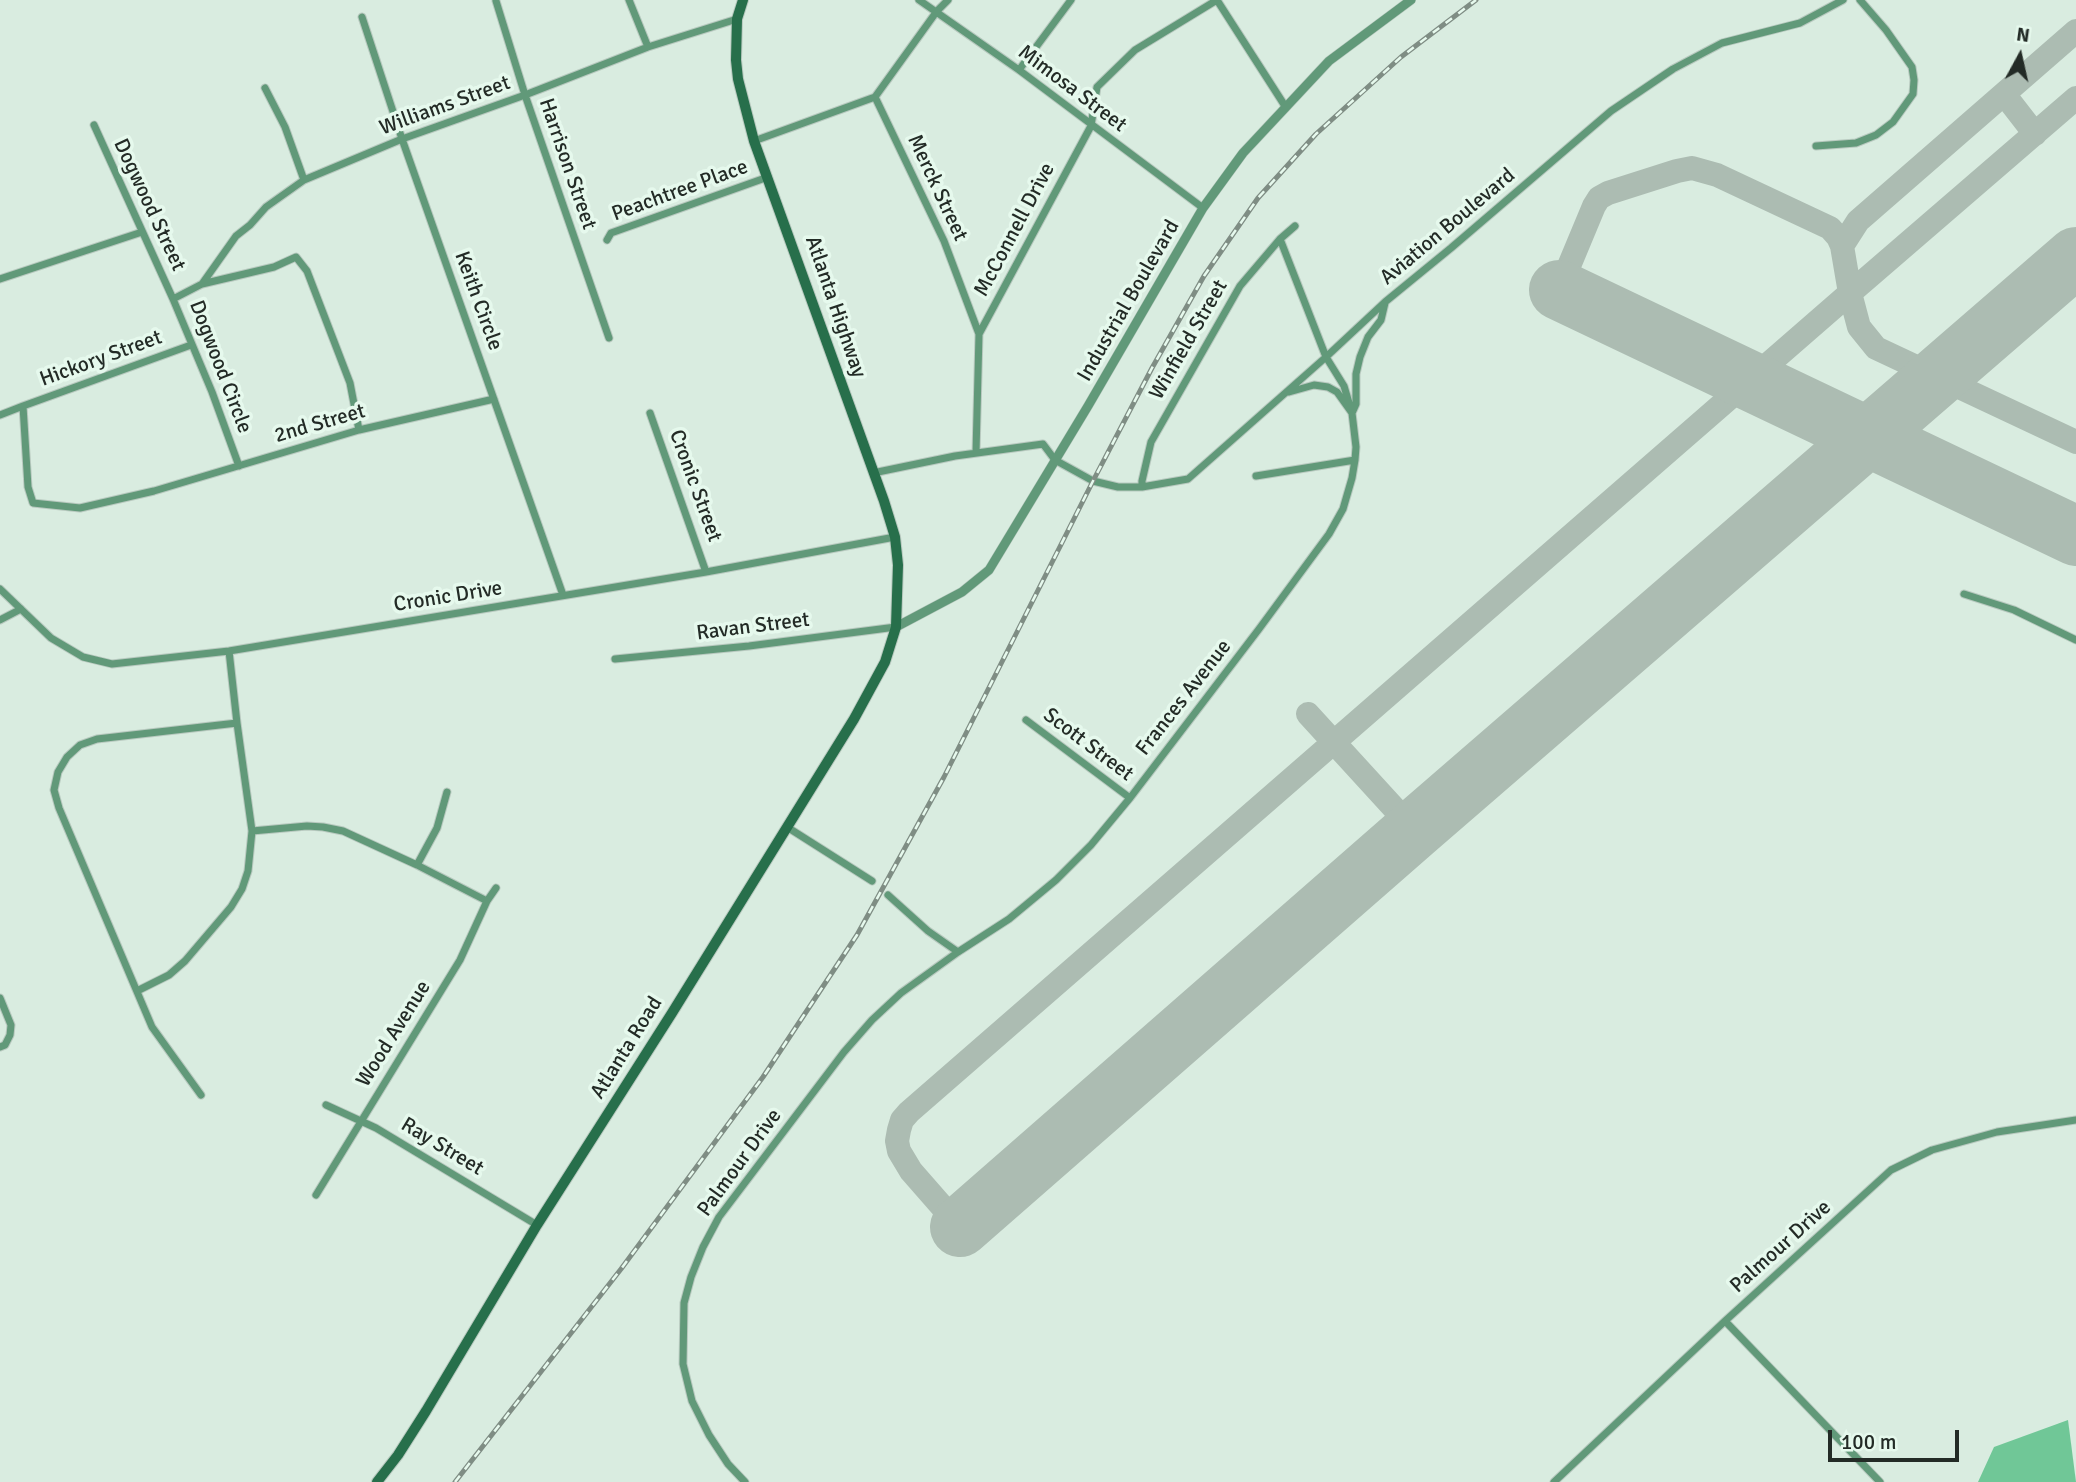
<!DOCTYPE html>
<html>
<head>
<meta charset="utf-8">
<style>
	body { margin:0 }
	#map { position:relative; width:2076px; height:1482px; overflow:hidden; background:#d9ece0; font-family:Signika,sans-serif }
	canvas { display:block }
	.north { position:absolute; left:1985px; top:21px; width:70px; height:70px; -webkit-text-stroke:5px #e6f9ed; paint-order:stroke; rotate:8deg; font-size:19px; font-weight:700; line-height:28px; text-align:center; color:#232b26 }
	.north::after { content:''; display:block; margin:auto; width:24px; height:32px; background:#232b26; clip-path:polygon(50% 0,100% 100%,50% 72%,0 100%) }
	.scale { position:absolute; left:1828px; top:1430px; width:131px; height:32px; box-sizing:border-box; border:4px solid #232b26; border-top:0; padding-left:9px; font-size:21px; line-height:24px; white-space:nowrap; color:#232b26; -webkit-text-stroke:5px #e6f9ed; paint-order:stroke }
</style>
</head>
<body>
<div id="map">
<canvas width="2076" height="1482"></canvas>
<div class="north">N</div>
<div class="scale">100 m</div>
</div>
<script>
const context = document.querySelector('canvas').getContext('2d');
context.lineJoin = 'round';
function fillPath(path, color) { context.fillStyle = color; context.fill(path, 'evenodd'); }
const toPath = rows => new Path2D(rows.map(r => 'M' + r).join(''));
function trace(path, color, width, dash) { context.strokeStyle = color; context.lineWidth = width; context.lineCap = dash ? 'butt' : 'round'; context.setLineDash(dash || []); context.stroke(path); }
function write(font, color, halo, rows, align = 'center') {
  context.font = font + ' Signika,sans-serif'; context.lineWidth = 7; context.setLineDash([]); context.textBaseline = 'middle'; context.strokeStyle = halo; context.fillStyle = color; for (const [text, x, y, turn = 0] of rows) {
    context.save(); context.translate(x, y); context.rotate((+turn || 0) * Math.PI / 180); context.textAlign = isNaN(turn) ? turn : align; if (halo) context.strokeText(text, 0, 0); context.fillText(text, 0, 0); context.restore();
  }
}
fillPath(toPath([
	[2068,1420,2076,1482,1978,1482,1994,1447]
]), '#70c797');
trace(toPath([
	[2004,94,2035,134],
	[2076,98,1850,293,1859,327,1876,348,2076,442],
	[1842,246,1858,221,2076,31],
	[1308,714,1414,830],
	[960,1227,911,1171,899,1151,897,1141,899,1130,902,1120,909,1112,1850,293,1842,246,1838,237,1830,228,1717,175,1692,168,1677,171,1608,193,1599,198,1594,206,1559,290]
]), '#acbcb2', 24);
trace(toPath([
	[1559,290,2076,536],
	[960,1227,1414,830,2076,257]
]), '#acbcb2', 60);
const minor = toPath([
	[629,0,648,47],
	[919,0,1019,70,1203,208],
	[1217,0,1285,106],
	[496,1,525,95,609,338],
	[362,17,402,139,563,595],
	[1019,70,1071,0],
	[265,88,285,127,304,180],
	[875,97,944,241,979,334],
	[94,125,173,299,212,392,239,466],
	[754,141,875,97,937,11,948,0],
	[1816,146,1856,143,1876,135,1893,122,1913,94,1914,80,1912,67,1886,30,1860,0],
	[607,240,611,233,768,177],
	[0,279,142,232],
	[202,284,236,236,250,225,266,207,304,180,402,139,525,95,648,47,737,19],
	[173,299,202,284,274,267,296,257,307,271,350,383,359,430],
	[191,345,23,406,28,487,33,503,80,508,154,491,359,430,494,399],
	[1289,392,1314,385,1328,387,1337,392,1352,413,1356,404,1356,374,1360,357,1368,337,1381,320,1385,303],
	[650,413,706,572],
	[0,415,23,406],
	[976,453,979,334,1091,126,1097,87,1135,50,1217,0],
	[873,473,955,456,1043,444,1055,460,1093,481,1118,487,1142,487,1188,479,1326,357,1385,302,1451,248,1611,111,1673,69,1722,43,1800,23,1843,0],
	[1256,476,1355,460],
	[1142,487,1142,481,1151,442,1240,286,1280,239,1295,226],
	[0,589,51,638,83,657,112,664,229,651,706,572,895,537],
	[1964,594,2014,610,2076,640],
	[0,620,21,609],
	[615,659,749,646,896,627],
	[1026,720,1130,798],
	[787,827,872,881],
	[252,831,307,826,323,827,343,831,417,865,487,901],
	[417,865,437,828,447,792],
	[888,895,928,931,958,952],
	[137,991,169,975,185,961,231,907,242,889,248,871,252,831,237,723,229,651],
	[0,998,11,1025,10,1035,5,1045,0,1047],
	[201,1095,152,1027,59,808,54,790,58,772,67,757,80,745,97,739,237,723],
	[326,1105,376,1128,537,1225],
	[316,1195,460,960,487,901,496,888],
	[1725,1321,1880,1482],
	[745,1482,728,1464,709,1435,692,1401,683,1364,684,1303,691,1277,703,1247,719,1217,844,1052,872,1020,901,993,958,952,1009,919,1056,880,1091,845,1130,798,1259,629,1329,534,1343,509,1352,478,1355,460,1356,447,1352,413,1344,386,1326,357,1280,239],
	[1554,1482,1725,1321,1891,1170,1932,1150,1997,1132,2076,1120]
]);
const tertiary = toPath([
	[896,627,962,592,989,570,1088,406,1171,263,1203,208,1243,153,1329,61,1411,0]
]);
const secondary = toPath([
	[377,1482,398,1455,426,1411,537,1225,672,1013,854,719,885,662,896,627,898,565,895,537,884,501,754,141,738,79,736,60,737,19,743,0]
]);
trace(minor, '#b8c9bf', 9);
trace(tertiary, '#b8c9bf', 10);
trace(secondary, '#b8c9bf', 12);
trace(minor, '#619979', 7);
trace(tertiary, '#619979', 9);
trace(secondary, '#276f4b', 10);
const rail = toPath([
	[455,1482,621,1269,763,1077,857,935,944,777,1093,481,1152,368,1204,276,1258,198,1316,134,1401,57,1476,0]
]);
trace(rail, '#7f8d84', 5);
trace(rail, '#e6f9ed', 2.5, [8]);
write('21px', '#232b26', '#e6f9ed', [
	["Mimosa Street",1072,89,37],
	["Williams Street",445,106,-20],
	["Harrison Street",567,164,71],
	["Merck Street",937,188,65],
	["Peachtree Place",680,191,-20],
	["Dogwood Street",149,205,65],
	["Aviation Boulevard",1448,227,-40],
	["McConnell Drive",1015,230,-62],
	["Keith Circle",478,301,70],
	["Industrial Boulevard",1129,301,-60],
	["Atlanta Highway",835,307,71],
	["Winfield Street",1189,340,-60],
	["Hickory Street",101,359,-20],
	["Dogwood Circle",220,367,69],
	["2nd Street",320,424,-16],
	["Cronic Street",695,486,70],
	["Cronic Drive",448,597,-9],
	["Ravan Street",753,627,-7],
	["Frances Avenue",1184,698,-52],
	["Scott Street",1088,745,37],
	["Wood Avenue",394,1034,-58],
	["Atlanta Road",627,1048,-58],
	["Ray Street",442,1147,31],
	["Palmour Drive",740,1163,-54],
	["Palmour Drive",1781,1247,-42]
]);
</script>
</body>
</html>
